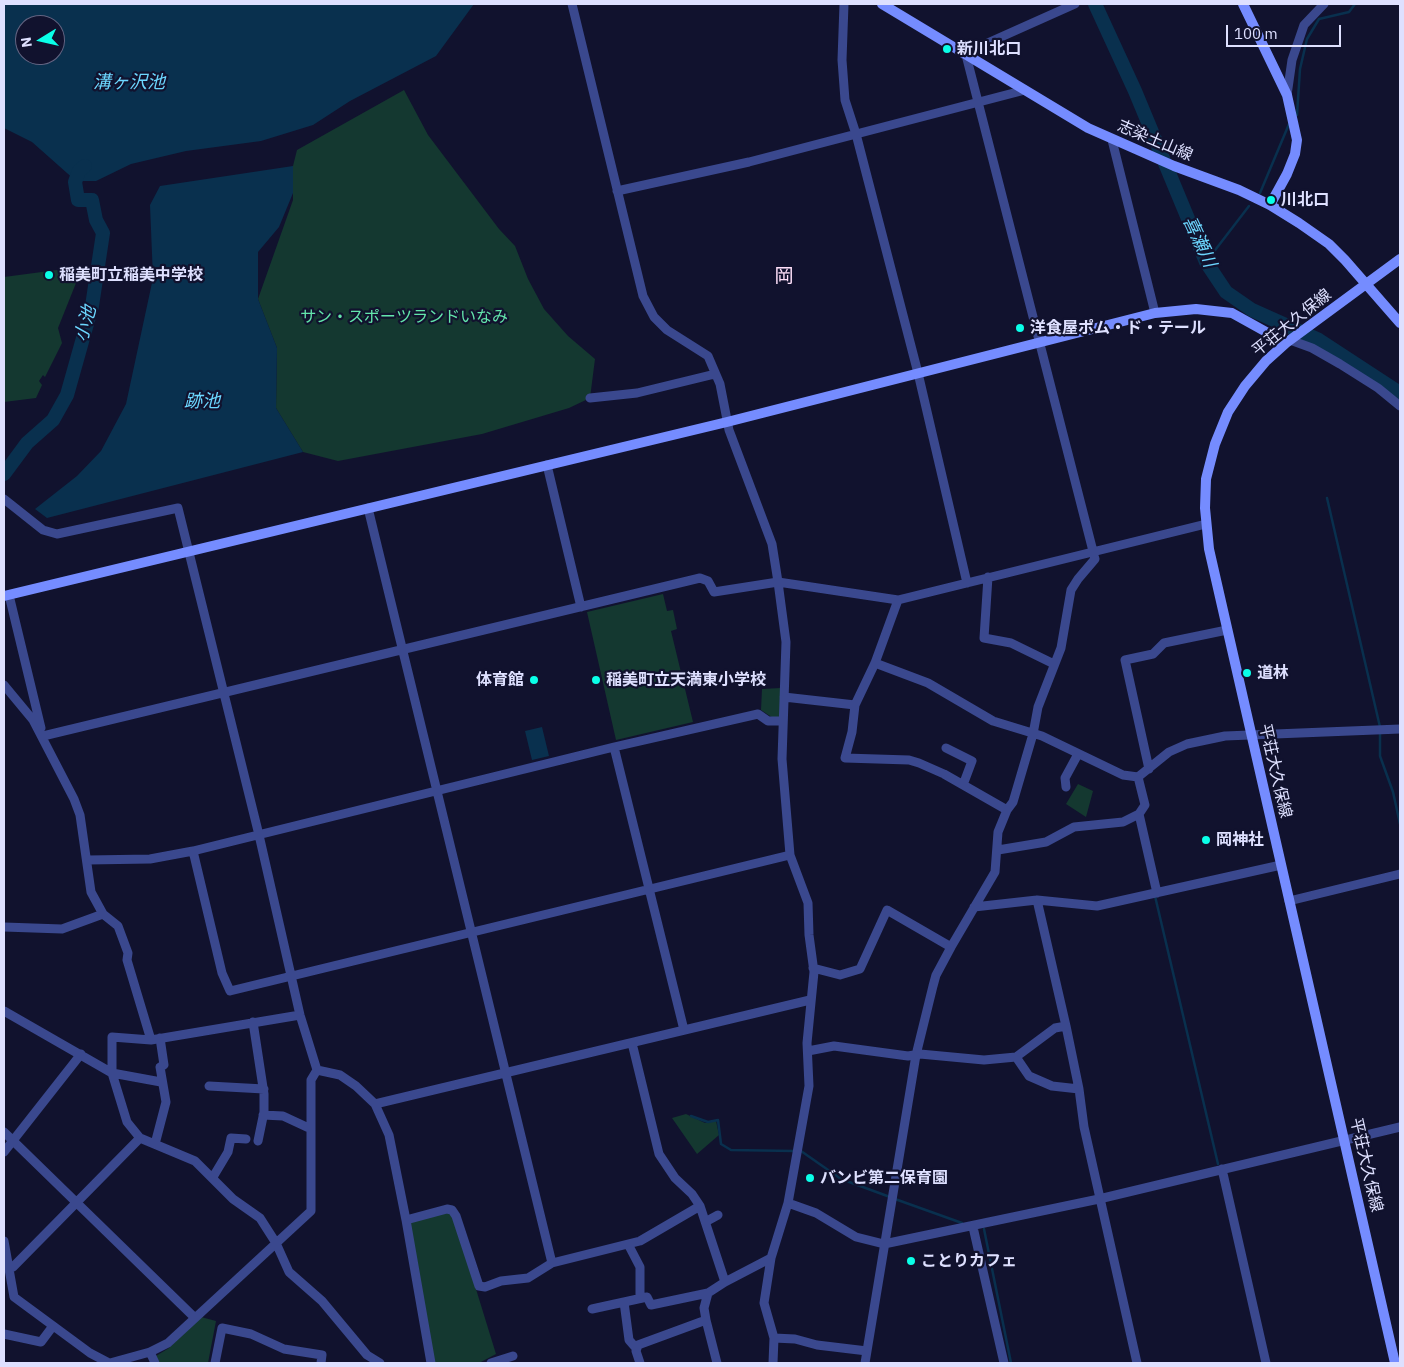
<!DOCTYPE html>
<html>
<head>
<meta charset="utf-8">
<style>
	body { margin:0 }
	#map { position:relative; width:1404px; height:1367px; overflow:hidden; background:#11122e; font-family:"IBM Plex Sans",sans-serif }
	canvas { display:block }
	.frame { position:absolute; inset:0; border:5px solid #dee0ff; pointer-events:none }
	.north { position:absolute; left:15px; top:15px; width:50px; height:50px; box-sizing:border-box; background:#11122e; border:1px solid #636482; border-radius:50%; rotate:261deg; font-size:14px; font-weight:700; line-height:20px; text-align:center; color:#dee0ff }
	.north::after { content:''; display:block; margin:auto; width:18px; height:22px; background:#0affe8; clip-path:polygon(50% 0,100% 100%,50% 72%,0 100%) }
	.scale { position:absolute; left:1226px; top:25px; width:115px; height:22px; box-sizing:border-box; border:2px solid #dee0ff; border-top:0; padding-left:6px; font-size:15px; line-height:18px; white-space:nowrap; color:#dee0ff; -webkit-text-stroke:4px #11122e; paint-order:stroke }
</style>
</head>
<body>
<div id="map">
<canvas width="1404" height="1367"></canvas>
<div class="frame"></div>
<div class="north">N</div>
<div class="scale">100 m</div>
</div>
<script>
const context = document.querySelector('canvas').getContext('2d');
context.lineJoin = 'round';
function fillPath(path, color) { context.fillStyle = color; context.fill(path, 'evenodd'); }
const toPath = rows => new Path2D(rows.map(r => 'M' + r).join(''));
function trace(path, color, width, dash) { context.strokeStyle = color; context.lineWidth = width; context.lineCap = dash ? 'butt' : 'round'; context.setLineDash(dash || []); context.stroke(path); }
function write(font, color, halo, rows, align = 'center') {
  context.font = font + ' "IBM Plex Sans","Noto Sans JP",sans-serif'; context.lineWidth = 4.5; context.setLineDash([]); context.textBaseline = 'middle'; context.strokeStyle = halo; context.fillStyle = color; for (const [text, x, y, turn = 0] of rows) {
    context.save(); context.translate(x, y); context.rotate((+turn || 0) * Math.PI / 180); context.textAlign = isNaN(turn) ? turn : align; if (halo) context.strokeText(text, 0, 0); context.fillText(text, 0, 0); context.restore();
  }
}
fillPath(toPath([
	[404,90,428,135,499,229,515,246,528,279,544,309,568,336,595,359,590,398,569,408,482,434,338,461,303,452,276,408,277,348,258,299,293,200,293,166,297,150],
	[57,270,76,283,58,328,62,343,45,377,43,375,39,381,42,385,36,398,4,402,4,277],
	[663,594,667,611,673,610,677,629,671,631,693,722,616,740,587,612],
	[781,688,781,717,773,718,761,710,762,689],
	[1078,784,1093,791,1086,817,1066,804],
	[686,1114,705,1123,716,1121,719,1135,697,1154,672,1118],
	[450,1212,455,1221,496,1354,479,1363,433,1363,409,1221],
	[201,1317,216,1321,208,1363,162,1363,157,1361,156,1356,169,1348]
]), '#143830');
fillPath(toPath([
	[4,4,474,4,436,56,350,101,313,125,261,141,186,151,131,164,96,181,76,181,32,142,4,128],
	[25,25,55,25,55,55,25,55],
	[293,166,293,193,279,227,258,252,258,299,277,348,276,408,303,452,47,518,35,509,77,476,101,451,126,404,153,278,150,205,160,186],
	[542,727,549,756,532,760,525,731]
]), '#09304e');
trace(toPath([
	[1297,115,1300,69,1307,39,1319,19,1349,12,1355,4],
	[1260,193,1289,124],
	[1206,262,1249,206],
	[1327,498,1380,727,1380,756,1393,792,1400,824],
	[1155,896,1218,1164],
	[691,1116,708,1122,718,1120,721,1144,731,1150,794,1151],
	[801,1151,841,1179,890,1197],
	[895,1199,962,1223],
	[984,1229,1011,1363]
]), '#09304e', 2.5);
trace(toPath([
	[1095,4,1135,91,1206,262,1226,292,1252,310,1319,340,1400,393],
	[4,474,27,443,53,420,67,395,92,306,103,233,96,220,92,200,78,200,75,182,79,171,85,166]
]), '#09304e', 14);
trace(toPath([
	[572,4,643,296,654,317,667,330,708,356,720,384,729,430,772,544,778,582,786,642,782,759,790,855,808,903,809,935,814,972,807,1043,809,1086,788,1203,771,1258,764,1303,774,1338,773,1363],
	[844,4,842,60,845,100,856,134,918,373,967,583],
	[963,54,1075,4],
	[1287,95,1292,60,1304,25,1324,4],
	[1112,140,1155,313],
	[617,191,749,162,1025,90],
	[1290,340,1312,348,1340,364,1378,388,1400,406],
	[590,398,637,393,715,374],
	[547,465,581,607],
	[4,499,43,530,57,534,178,508,259,835,300,1015,317,1070,340,1075,356,1086,375,1104,389,1135,406,1220,431,1363],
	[368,508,552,1263],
	[988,577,984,638,1011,643,1054,664],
	[9,595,41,728],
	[875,663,928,683,993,721,1042,736,1123,775,1138,777,1169,752,1187,744,1225,736,1400,729],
	[4,685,33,720,74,799,80,815,91,892,103,914,62,929,4,927],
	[784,697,855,705,875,663,898,600],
	[855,705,852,732,845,758,909,760,919,763,944,774,1007,810],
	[43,736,700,578,708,581,714,592,778,582,898,600,1206,524],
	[614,747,684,1030],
	[946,748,972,761,963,785],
	[1149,769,1125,660,1153,654,1164,643,1227,630],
	[1138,777,1145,805,1139,814,1157,893],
	[1066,787,1065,778,1078,754],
	[998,850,1046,842,1074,827,1123,822,1139,814],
	[193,851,222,973,230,991,790,855],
	[88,860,150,859,193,851,614,747,758,714,768,721,782,721],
	[1037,900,1066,1026,1079,1089,1084,1127,1137,1363],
	[1289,901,1400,874],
	[974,907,1037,900,1097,906,1281,865],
	[103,914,118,926,128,953,127,960,151,1040],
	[813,968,840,975,860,969,887,910,951,947],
	[4,1011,112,1073,127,1122,140,1138,195,1161,233,1199,260,1218,276,1243,289,1272,322,1301,367,1355,380,1363],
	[253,1022,264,1094,264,1112,258,1141],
	[632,1043,659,1154,675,1178,692,1194,700,1206,725,1282,708,1293,704,1308,706,1320,638,1345,636,1351,640,1363],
	[808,1051,834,1046,908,1056,920,1054,984,1060,1016,1057,1055,1028,1066,1026],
	[1016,1057,1029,1076,1052,1086,1079,1089],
	[161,1082,112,1073,112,1037,151,1040,300,1015],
	[209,1086,264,1089],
	[375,1104,810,1000],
	[263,1115,283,1116,311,1129],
	[4,1132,194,1317],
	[155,1144,166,1102,160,1067,164,1065,160,1038],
	[4,1152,81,1054],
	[1222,1169,1266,1363],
	[213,1177,228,1152,231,1138,246,1139],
	[788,1203,816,1213,856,1237,884,1244,1099,1199,1400,1127],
	[406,1220,447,1209,452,1210,456,1216,479,1286,485,1287,501,1281,528,1278,552,1263,640,1241,700,1206],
	[707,1221,718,1215],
	[973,1227,1004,1363],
	[4,1241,14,1297,90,1353,109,1363],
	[628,1244,640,1267,640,1298],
	[8,1267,13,1267,140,1138],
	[725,1282,771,1258],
	[624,1302,629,1340,636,1348],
	[592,1309,647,1297,651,1305,708,1293],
	[706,1320,717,1363],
	[4,1334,41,1342,53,1326],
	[774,1338,795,1339,817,1345,867,1351],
	[150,1352,155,1363],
	[110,1363,150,1352,168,1343,311,1211,311,1080,317,1070],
	[215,1363,222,1328,251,1334,284,1349,322,1355,321,1363],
	[491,1363,513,1356],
	[865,1363,916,1055,933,986,936,975,951,947,995,872,998,832,1007,810,1013,802,1033,734,1038,707,1061,648,1071,590,1078,579,1095,559,966,55]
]), '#3a488e', 9);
trace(toPath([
	[882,4,1088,128,1174,166,1239,190,1270,205,1299,223,1329,244,1345,260,1400,323],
	[1243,4,1287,95,1297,140,1295,154,1287,174,1270,205],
	[4,596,727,422,1155,313,1196,309,1232,313,1286,343],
	[1395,1363,1209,549,1205,508,1206,479,1215,444,1228,412,1245,386,1266,361,1286,343,1400,259]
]), '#758cff', 10);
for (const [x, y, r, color] of [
	[947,49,5,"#0affe8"],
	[1271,200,5,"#0affe8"],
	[49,275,5,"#0affe8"],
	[1020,328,5,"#0affe8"],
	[1247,673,5,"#0affe8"],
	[534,680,5,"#0affe8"],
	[596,680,5,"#0affe8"],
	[1206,840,5,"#0affe8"],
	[810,1178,5,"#0affe8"],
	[911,1261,5,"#0affe8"]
]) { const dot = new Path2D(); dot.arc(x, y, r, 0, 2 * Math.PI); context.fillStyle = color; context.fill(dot); trace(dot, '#11122e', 2); }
write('bold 16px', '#dee0ff', '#11122e', [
	["新川北口",957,49],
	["川北口",1281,200],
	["稲美町立稲美中学校",59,275],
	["洋食屋ポム・ド・テール",1030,328],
	["道林",1257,673],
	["体育館",524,680,"right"],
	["稲美町立天満東小学校",606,680],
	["岡神社",1216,840],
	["バンビ第二保育園",820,1178],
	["ことりカフェ",921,1261]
], 'left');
write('16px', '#dee0ff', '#11122e', [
	["志染土山線",1155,141,23],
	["平荘大久保線",1292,323,-39],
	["平荘大久保線",1275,771,77],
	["平荘大久保線",1366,1165,77]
]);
write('16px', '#63e5ab', '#11122e', [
	["サン・スポーツランドいなみ",404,317]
]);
write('italic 18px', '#6cd7ff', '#11122e', [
	["溝ヶ沢池",129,83],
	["喜瀬川",1199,242,65],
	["小池",86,324,-75],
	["跡池",202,402]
]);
write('19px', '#ffe0fa', '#11122e', [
	["岡",784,277]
]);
</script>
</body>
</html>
